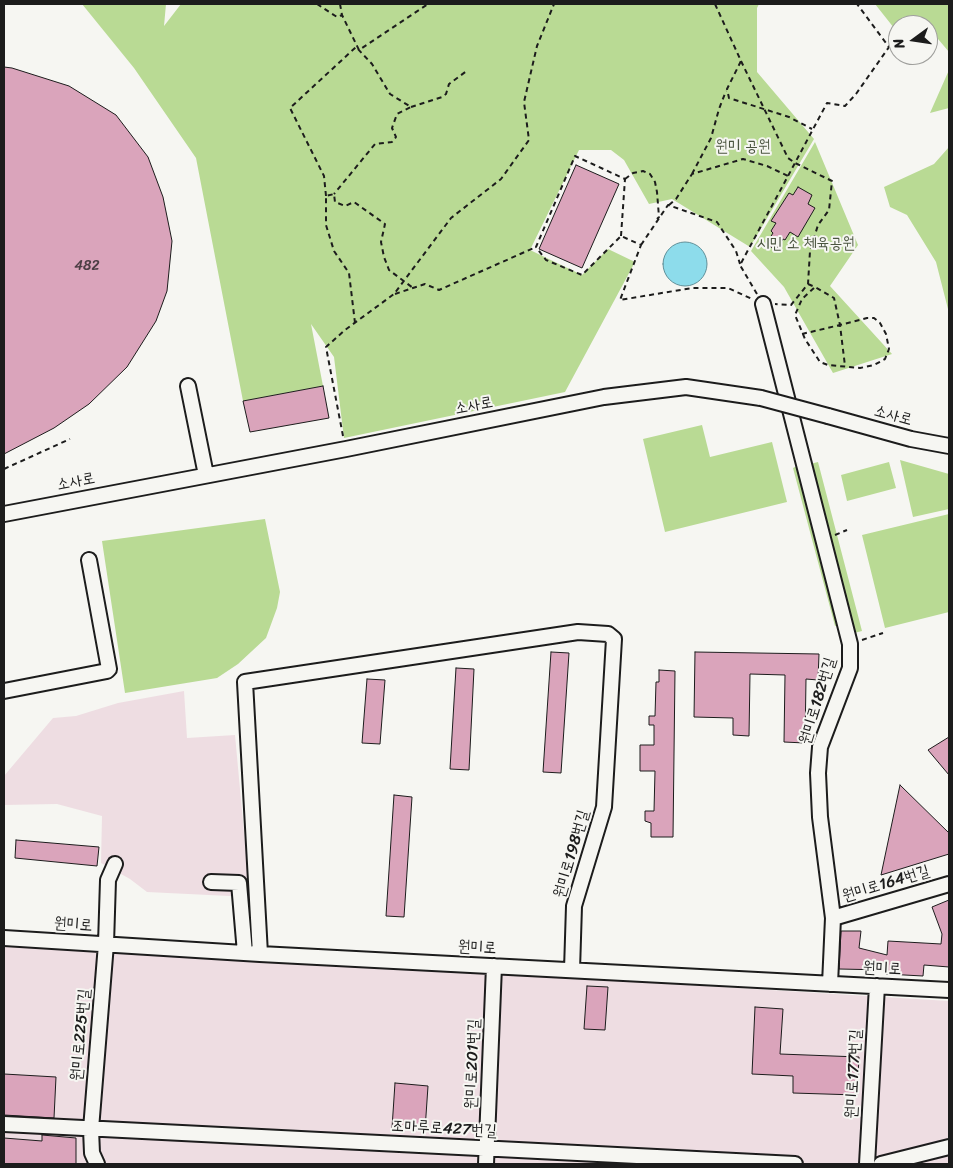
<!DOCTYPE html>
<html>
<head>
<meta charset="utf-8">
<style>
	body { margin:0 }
	#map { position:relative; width:953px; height:1168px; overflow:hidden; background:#f6f6f2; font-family:Sriracha,sans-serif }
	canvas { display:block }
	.frame { position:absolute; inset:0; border:5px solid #1c1c1c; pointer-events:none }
	.north { position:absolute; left:888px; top:15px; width:50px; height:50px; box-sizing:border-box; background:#f6f6f2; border:1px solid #9f9f9c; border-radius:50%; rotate:256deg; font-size:14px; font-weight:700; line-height:20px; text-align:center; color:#1c1c1c }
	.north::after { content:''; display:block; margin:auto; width:18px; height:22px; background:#1c1c1c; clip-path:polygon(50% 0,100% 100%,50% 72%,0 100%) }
</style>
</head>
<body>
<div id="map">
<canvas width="953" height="1168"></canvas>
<div class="frame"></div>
<div class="north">N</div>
</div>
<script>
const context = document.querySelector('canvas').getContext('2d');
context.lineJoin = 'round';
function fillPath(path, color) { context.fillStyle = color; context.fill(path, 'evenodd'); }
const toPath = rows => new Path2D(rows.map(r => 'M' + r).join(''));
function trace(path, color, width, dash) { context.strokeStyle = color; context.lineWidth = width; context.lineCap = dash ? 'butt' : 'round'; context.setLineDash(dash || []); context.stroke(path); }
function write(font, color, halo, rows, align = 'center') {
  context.font = font + ' Sriracha,"Poor Story",sans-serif'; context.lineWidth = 4; context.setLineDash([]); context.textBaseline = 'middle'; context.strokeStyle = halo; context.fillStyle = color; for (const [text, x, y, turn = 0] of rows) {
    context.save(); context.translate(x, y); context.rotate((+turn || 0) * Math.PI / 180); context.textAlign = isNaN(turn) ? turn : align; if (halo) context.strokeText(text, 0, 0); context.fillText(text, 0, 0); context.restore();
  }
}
fillPath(toPath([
	[184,691,187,738,235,735,250,897,147,892,130,879,101,863,102,816,57,804,4,805,4,776,53,718,76,716,118,703],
	[4,943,949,1001,949,1164,4,1164]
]), '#eedde2');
fillPath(toPath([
	[80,4,166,4,164,26,181,4,759,4,757,8,757,72,814,139,750,247,672,199,649,204,624,160,611,150,579,150,530,250,582,275,608,249,635,262,565,392,344,438,334,357,311,324,323,386,243,401,196,158,134,68,82,4],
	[875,4,949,4,949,52,933,33,928,54,928,25,918,25,921,17,898,25,898,27,894,28],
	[949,70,949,108,930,113],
	[815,142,858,245,830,286,892,354,833,373,784,287,751,251],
	[949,147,949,313,936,262,907,215,890,207,884,187,934,164],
	[702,425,710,457,772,442,787,502,665,532,643,439],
	[900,460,949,474,949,509,913,517],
	[818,462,862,631,854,633,810,464],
	[889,462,896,488,847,501,841,475],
	[799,465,841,625,835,626,793,468],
	[949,514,949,612,885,628,862,535],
	[265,519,280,592,277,608,266,638,238,664,217,678,125,693,102,541]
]), '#b9da94');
const water = toPath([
	'663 264a22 22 0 1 1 44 0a22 22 0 1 1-44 0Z'
]);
fillPath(water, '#8ddceb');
trace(water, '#608f98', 1);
const building = toPath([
	[4,67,12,68,69,86,116,115,148,157,163,197,172,241,167,291,156,321,127,367,89,404,54,428,4,454,4,67],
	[576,165,619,184,582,268,539,249,576,165],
	[798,187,812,195,808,204,815,208,798,237,790,232,785,240,783,239,776,250,766,244,773,233,771,231,776,223,771,221,789,193,793,195,798,187],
	[323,386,329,418,250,432,243,401,323,386],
	[551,652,569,653,561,773,543,772,551,652],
	[695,652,819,654,818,680,806,679,805,743,784,742,785,675,750,674,749,736,733,735,733,718,694,717,695,652],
	[456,668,474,669,469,770,450,769,456,668],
	[659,670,675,671,673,837,651,837,651,823,645,821,645,811,654,811,655,771,640,771,640,745,654,745,654,725,649,725,649,716,655,716,656,682,659,682,659,670],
	[367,679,385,680,380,744,362,743,367,679],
	[949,737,949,775,928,750,949,737],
	[900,785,949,833,949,854,881,875,900,785],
	[394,795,412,797,404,917,386,916,394,795],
	[16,840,99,847,97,866,15,858,16,840],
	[949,900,949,967,924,965,923,976,886,974,886,970,839,969,841,931,861,931,859,948,887,955,888,941,941,944,942,934,932,907,949,900],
	[587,986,608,987,605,1030,584,1029,587,986],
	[755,1007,783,1009,780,1054,859,1057,857,1095,793,1093,793,1076,752,1074,755,1007],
	[4,1074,56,1077,54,1118,4,1115,4,1074],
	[395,1083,428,1086,425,1130,392,1128,395,1083],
	[42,1135,76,1138,76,1164,4,1164,4,1138,42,1141,42,1135]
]);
fillPath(building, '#daa4bb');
trace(building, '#1c1c1c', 1);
const minor = toPath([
	[763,304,850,644,850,668,820,747,818,773,820,817,833,918,830,984],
	[188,386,206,475],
	[828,416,911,439,949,446],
	[4,514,346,449,604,397,686,387,761,398],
	[4,691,107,671,109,669,89,560],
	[211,882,239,883,245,953],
	[833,918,949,884],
	[4,938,260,954,949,990],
	[260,954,245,682,578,632,608,634,614,639,604,807,574,906,572,970],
	[4,1124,795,1164],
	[97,1164,92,1153,91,1129,106,944,108,880,115,864],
	[486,1164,494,966],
	[867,1164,877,986],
	[881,1164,949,1147]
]);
trace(minor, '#1c1c1c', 18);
trace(toPath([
	[317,4,337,17,342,15],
	[340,4,342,15,359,50,428,4],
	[715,4,741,61,727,89,729,98,789,117,812,129],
	[741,61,788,158,795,163,832,181,829,210,818,225,810,251,808,284,791,305,775,304],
	[411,107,442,97,446,94,449,84,468,70],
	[692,174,711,138,719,109,726,91],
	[625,179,633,173,643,171,650,174,655,182,657,192,659,217,657,219],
	[326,196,324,176,290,108,356,47,372,64,390,94,411,107,397,114,392,128,396,137,392,142,375,144,334,194],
	[669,205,676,199,692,174,743,159,767,166,788,176],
	[621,236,625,179,575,156,536,247,546,260,582,275,621,236,641,245,620,300,692,288,728,288,752,299],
	[641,245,668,205,717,222,736,251,740,264],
	[808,284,815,287,802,299,795,315,805,339,820,362,828,365,860,368,874,365,885,359,889,349,886,334,880,323,874,318,867,318,840,325,834,298,815,287],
	[395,294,425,284,439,290,536,247],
	[757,294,740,265,788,176,827,103,845,106,856,94,889,47,857,4],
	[355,323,349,273,334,251,326,225,326,196,334,194,335,202,345,206,354,202,385,224,381,242,384,257,389,270,413,288],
	[802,334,840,325,845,366],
	[343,436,326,347,345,330,394,294,451,218,501,179,529,140,524,102,537,46,554,4],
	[4,469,70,439],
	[835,535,847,530],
	[862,640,883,633]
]), '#1c1c1c', 2, [5, 4]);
trace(minor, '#f6f6f2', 14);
const minorBridge = toPath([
	[761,398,828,416]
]);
trace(minorBridge, '#1c1c1c', 18, []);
trace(minorBridge, '#f6f6f2', 14);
write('14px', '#4c3e44', null, [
	["482",87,266]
]);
write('16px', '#4b5540', '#f6f6f2', [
	["원미 공원",743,147],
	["시민 소 체육공원",806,244]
]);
write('16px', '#1c1c1c', '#f6f6f2', [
	["소사로",474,406,-11],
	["소사로",893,416,15],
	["소사로",76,482,-11],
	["원미로182번길",818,701,-73],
	["원미로198번길",572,854,-74],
	["원미로164번길",886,884,-17],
	["원미로",73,925,4],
	["원미로",477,948,3],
	["원미로",882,969,3],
	["원미로225번길",81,1035,-85],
	["원미로201번길",473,1064,-88],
	["원미로177번길",854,1074,-87],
	["조마루로427번길",444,1129,3]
]);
</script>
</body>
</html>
